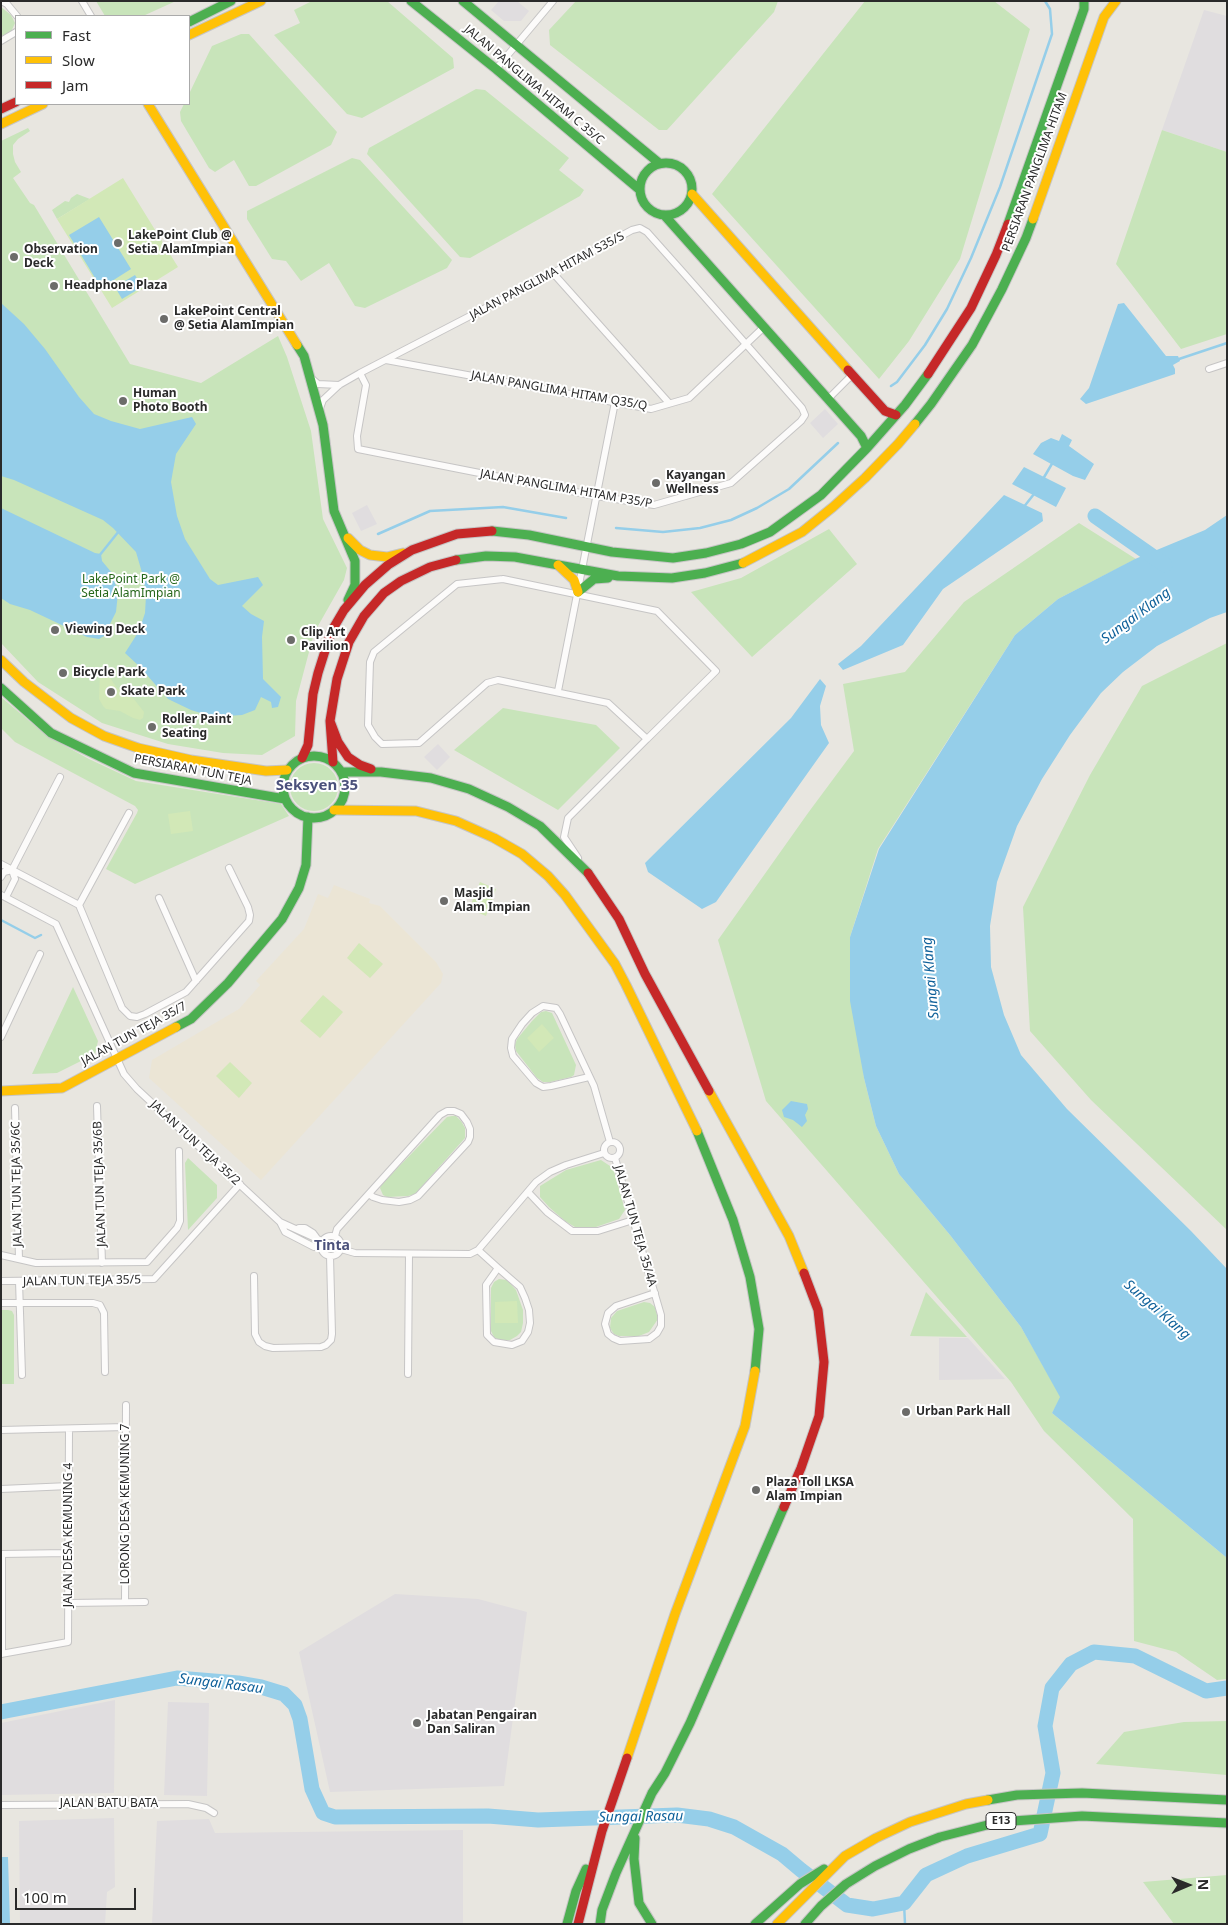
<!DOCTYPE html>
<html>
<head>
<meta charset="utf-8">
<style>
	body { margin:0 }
	#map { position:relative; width:1228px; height:1925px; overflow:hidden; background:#e8e6e0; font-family:"Noto Sans",sans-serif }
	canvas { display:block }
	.frame { position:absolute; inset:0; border:2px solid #2a2a2a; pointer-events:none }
	.legend { position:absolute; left:15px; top:15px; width:175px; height:90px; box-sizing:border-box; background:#fff; border:1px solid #aaa; margin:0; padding:6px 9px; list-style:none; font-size:15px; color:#2a2a2a }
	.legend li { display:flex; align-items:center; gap:10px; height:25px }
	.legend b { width:25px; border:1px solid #aaa }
	.north { position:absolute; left:1163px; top:1860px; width:50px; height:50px; -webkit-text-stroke:4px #fff; paint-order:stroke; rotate:89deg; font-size:14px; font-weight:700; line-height:20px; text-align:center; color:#2a2a2a }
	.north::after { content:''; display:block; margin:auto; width:18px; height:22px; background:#2a2a2a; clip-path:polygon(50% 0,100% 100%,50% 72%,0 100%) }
	.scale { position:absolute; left:15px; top:1888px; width:121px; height:22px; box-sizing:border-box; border:2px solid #2a2a2a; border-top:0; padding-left:6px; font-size:15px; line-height:18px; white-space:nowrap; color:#2a2a2a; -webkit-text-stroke:4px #fff; paint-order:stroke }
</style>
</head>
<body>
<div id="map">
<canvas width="1228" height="1925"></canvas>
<div class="frame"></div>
<ul class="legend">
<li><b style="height:6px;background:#4caf50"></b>Fast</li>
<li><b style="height:6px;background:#ffc107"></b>Slow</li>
<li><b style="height:6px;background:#c62828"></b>Jam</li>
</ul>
<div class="north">N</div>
<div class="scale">100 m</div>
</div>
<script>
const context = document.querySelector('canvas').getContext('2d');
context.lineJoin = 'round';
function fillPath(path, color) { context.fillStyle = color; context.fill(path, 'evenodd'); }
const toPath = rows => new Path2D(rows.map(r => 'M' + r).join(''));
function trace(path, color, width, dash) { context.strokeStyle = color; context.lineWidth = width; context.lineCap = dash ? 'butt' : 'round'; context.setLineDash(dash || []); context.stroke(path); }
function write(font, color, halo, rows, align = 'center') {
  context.font = font + ' "Noto Sans",sans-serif'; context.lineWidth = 4; context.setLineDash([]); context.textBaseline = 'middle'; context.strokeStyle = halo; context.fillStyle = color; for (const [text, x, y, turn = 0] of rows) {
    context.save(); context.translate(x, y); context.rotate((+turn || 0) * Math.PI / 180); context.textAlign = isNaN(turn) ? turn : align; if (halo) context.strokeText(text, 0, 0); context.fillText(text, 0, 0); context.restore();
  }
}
fillPath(toPath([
	[499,1,517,1,529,11,521,21,504,21,491,10],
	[1204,10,1227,16,1227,152,1162,130],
	[825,409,838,424,823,438,810,423],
	[367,505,377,524,361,531,352,513],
	[438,744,450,757,437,770,424,757],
	[939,1338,968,1338,1005,1379,939,1380],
	[395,1594,478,1599,527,1612,504,1786,330,1792,299,1652],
	[115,1700,114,1793,1,1795,1,1723],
	[168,1702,209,1703,207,1796,164,1795],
	[114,1818,115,1887,107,1892,105,1924,20,1924,19,1821],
	[209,1819,215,1833,463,1830,463,1924,152,1924,157,1821]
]), '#e0dddf');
fillPath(toPath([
	[334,885,370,899,369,903,380,906,436,962,443,974,441,983,261,1180,149,1078,152,1060,239,1009,260,985,256,981,304,929,318,894,328,898]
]), '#ebe5d5');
fillPath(toPath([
	[96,1,176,1,143,16,105,16],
	[312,1,387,1,453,58,454,68,362,118,347,114,274,35,300,23,294,10],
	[576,1,778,1,774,12,667,130,659,130,550,45,549,30],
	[865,1,994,1,1030,29,960,259,909,341,879,379,712,194],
	[1,7,11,15,15,23,11,32,1,36],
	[241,34,249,34,337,132,331,145,256,186,249,186,234,160,215,172,209,168,181,121,180,112,184,104,189,104,189,94,212,46],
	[476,89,485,90,569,158,559,170,584,190,580,196,470,258,460,257,367,154,369,148],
	[28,128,30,131,18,139,13,145,13,154,15,162,21,172,13,178,30,203,34,205,130,364,201,383,278,336,287,357,311,431,323,519,347,568,344,580,314,633,296,701,295,736,262,755,223,753,168,744,102,723,38,682,1,643,1,141],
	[1162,130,1227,152,1227,334,1181,349,1116,264],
	[352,158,360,160,452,260,447,268,365,308,355,306,329,263,301,281,286,261,272,259,247,219,247,211],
	[77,194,90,199,57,219,52,210,65,201,69,202,71,198],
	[1079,523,1136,559,1058,599,1015,635,878,849,850,937,864,1078,876,1126,899,1174,950,1235,1021,1327,1061,1397,1052,1413,1227,1558,1227,1679,1217,1680,1176,1652,1134,1641,1133,1519,1044,1431,1011,1382,766,1101,718,940,808,813,854,751,843,684,905,672,964,602],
	[829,529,857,564,752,657,691,592,741,578],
	[1227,643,1227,1230,1091,1100,1030,1031,1023,907,1090,775,1142,686],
	[1,697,47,736,89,759,136,781,281,804,289,816,135,884,106,869,137,813,138,810,135,806,15,742,1,728],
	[503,708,596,725,620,748,558,810,454,750],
	'290 787a24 24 0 1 1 48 0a24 24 0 1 1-48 0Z',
	[73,987,98,1041,95,1054,57,1073,32,1074],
	[546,1011,552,1013,576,1065,574,1075,571,1077,550,1082,543,1082,537,1078,516,1051,515,1045,517,1039,532,1021,541,1012],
	[452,1116,456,1116,461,1121,465,1128,465,1138,415,1194,408,1196,387,1197,383,1195,380,1188,382,1184,447,1117],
	[188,1158,217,1185,217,1198,188,1230,185,1163],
	[601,1160,613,1168,625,1210,619,1219,596,1227,575,1227,565,1221,549,1207,540,1197,540,1186,566,1170],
	[499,1279,507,1280,516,1290,523,1310,523,1323,521,1332,517,1336,510,1340,499,1340,494,1337,491,1331,491,1288,494,1282],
	[926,1292,967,1337,910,1336],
	[644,1302,650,1303,655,1307,658,1319,649,1332,639,1336,619,1336,614,1334,610,1328,611,1318,617,1311],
	[1,1310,8,1310,12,1311,14,1315,14,1384,1,1384],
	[1227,1721,1227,1775,1096,1764,1124,1732,1184,1722],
	[1227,1875,1227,1924,1174,1924,1143,1882]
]), '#c8e4ba');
fillPath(toPath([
	[123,178,178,267,112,308,57,219],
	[100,671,108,675,117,688,134,699,144,712,143,718,140,720,133,718,120,711,106,709,103,706,99,699],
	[190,811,193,831,171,834,168,814],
	[480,882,496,889,486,916,469,909],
	[359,943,383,964,370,978,347,958],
	[323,995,343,1012,320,1038,300,1021],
	[542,1024,554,1038,539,1052,527,1038],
	[230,1062,252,1083,239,1098,216,1076],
	[517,1301,518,1323,495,1323,495,1302]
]), '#d2e8b7');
fillPath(toPath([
	[99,217,131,269,101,288,69,235],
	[135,275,142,287,122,299,115,287],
	[1,303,24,324,45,349,79,397,94,414,111,421,140,429,192,417,196,424,176,454,171,482,177,516,185,539,210,579,218,585,258,577,263,585,242,606,251,614,264,621,262,637,263,679,281,697,278,707,272,708,271,702,261,697,255,710,242,715,213,717,191,710,168,699,139,666,125,653,139,631,145,613,146,596,143,576,136,552,113,528,103,520,14,480,1,476],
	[1124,303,1166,356,1178,356,1180,361,1173,365,1175,369,1175,374,1086,404,1080,399,1089,388,1118,304],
	[1062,434,1072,440,1069,446,1094,464,1085,480,1073,476,1033,454,1041,443,1051,438,1059,441],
	[1024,467,1066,488,1056,507,1012,484],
	[1004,495,1042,513,1043,521,943,589,903,645,843,670,838,664,861,646],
	[1,508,95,553,101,554,102,561,112,573,118,593,116,612,104,636,99,639,87,637,30,610,10,604,1,598],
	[1227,515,1227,612,1210,618,1157,646,1123,672,1101,693,1070,735,1042,779,1017,826,997,882,990,926,991,967,1004,1015,1021,1055,1067,1109,1191,1231,1227,1269,1227,1558,1052,1413,1060,1397,1021,1327,950,1235,899,1174,876,1126,864,1078,850,1001,850,937,879,849,1015,635,1058,599,1135,559,1205,530],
	[820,679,826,686,820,706,821,725,829,743,716,902,702,909,648,872,645,863,791,718],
	[791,1101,807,1104,808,1109,805,1115,807,1121,802,1127,793,1120,784,1117,782,1110],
	[1,1857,8,1857,10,1924,1,1924]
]), '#95cee9');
trace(toPath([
	[1176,360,1227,343],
	[891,386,897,382,925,345,947,309,971,258,1000,187,1052,34,1050,9,1045,1],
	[1043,479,1053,462],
	[1023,508,1034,494],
	[616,528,663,532,700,528,731,520,757,508,789,489,838,443],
	[378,534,430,511,503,507,566,518],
	[99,556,119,531],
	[1,920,35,938,41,935],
	[904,1903,905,1924]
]), '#95cee9', 2.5);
trace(toPath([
	[1095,516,1165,565],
	[1,1712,177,1678,238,1683,261,1687,284,1694,295,1705,300,1719,312,1789,323,1813,335,1817,488,1816,538,1820,677,1815,709,1819,734,1827,782,1854,801,1870,847,1905,873,1909,904,1903,926,1875,967,1856,1040,1834,1053,1773,1045,1726,1052,1688,1071,1664,1094,1652,1135,1656,1206,1691,1227,1688]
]), '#95cee9', 15);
const street = toPath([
	[1,1,7,4,17,16],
	[82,1,91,16],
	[1,41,16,32],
	[496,69,553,1],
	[553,273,669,403],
	[386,360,651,409,689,398,764,327],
	[1209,369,1227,363],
	[310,377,318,384,339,385],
	[828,399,853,374],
	[319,411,323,400,339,385,360,373,553,273,632,230,640,228,647,232,688,278,802,408,805,415,801,421,731,483,654,505,596,496,358,449,357,436,366,385,360,373],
	[503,579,657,611,716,671,647,739,608,703,498,680,487,683,419,743,382,744,375,737,368,725,370,662,374,652,457,584,503,579],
	[558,691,615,402],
	[578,858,564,837,568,818,647,739],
	[1,864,79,905,122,1008,130,1016,137,1017,145,1014,186,992,249,921,250,915,248,907,229,868],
	[1,877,4,872,12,870],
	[1,895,56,924,124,1074,137,1089,280,1222,285,1232,314,1247,321,1247],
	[6,897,15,879,12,870,60,777],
	[159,898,196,981],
	[79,905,129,813],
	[1,1037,40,954],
	[589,1077,551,1086,543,1087,536,1083,513,1056,511,1048,512,1039,522,1024,532,1013,543,1006,556,1008,560,1014,594,1086,610,1142],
	[97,1106,102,1263],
	[15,1108,19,1259],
	'604 1150a8 8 0 1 1 16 0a8 8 0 1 1-16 0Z',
	[615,1158,661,1315,661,1326,657,1333,649,1339,620,1341,613,1338,608,1334,605,1324,608,1313,616,1306,655,1293],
	[528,1192,547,1212,572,1231,598,1231,633,1220],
	[280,1222,322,1241],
	[299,1228,305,1228,313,1233,316,1237],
	'321 1246a10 10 0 1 1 20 0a10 10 0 1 1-20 0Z',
	[335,1236,337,1229,440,1115,447,1111,454,1111,461,1114,467,1122,470,1129,470,1137,468,1142,418,1196,410,1200,399,1202,382,1200,373,1197,369,1194],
	[341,1249,355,1253,470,1254,478,1250,536,1182,550,1172,566,1165,604,1153],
	[478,1250,498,1268,520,1287,525,1298,529,1310,530,1323,528,1332,522,1341,512,1345,494,1342,487,1335,486,1285,498,1268],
	[1,1255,36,1263,147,1262,177,1228,180,1221,179,1151],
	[254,1276,255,1334,259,1342,265,1346,273,1348,321,1347,326,1345,331,1340,332,1334,330,1256],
	[1,1281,154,1279,240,1184],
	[19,1281,22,1375],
	[1,1303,93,1303,100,1305,104,1313,105,1372],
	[408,1374,409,1254],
	[1,1430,126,1427],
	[1,1489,69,1486],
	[1,1554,68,1553],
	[125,1602,126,1405],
	[68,1603,145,1602],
	[1,1654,68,1642,69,1429],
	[2,1654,2,1554],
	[1,1805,188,1804,206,1808,214,1813]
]);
const fast = toPath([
	[411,1,496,69,640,190],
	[463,1,659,163],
	[189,22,231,1],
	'640 189a26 26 0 1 1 52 0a26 26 0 1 1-52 0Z',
	[665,216,861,436,867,448],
	[1008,224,1084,9,1084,1],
	[297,345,304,356,323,425,334,511,355,561,355,585,348,600],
	[915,424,931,404,972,345,1002,289,1026,238,1033,219],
	[492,531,529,535,612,552,673,558,706,553,741,544,770,532,821,495,867,448,905,405,928,374],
	[456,560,486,556,515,557,618,576,672,578,705,573,743,563],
	[578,592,594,579,608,578],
	[1,688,51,733,134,773,285,799],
	'283 787a31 31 0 1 1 62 0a31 31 0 1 1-62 0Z',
	[341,772,381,772,431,778,469,789,508,807,540,826,588,873],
	[176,1027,191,1019,228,983,282,919,299,888,306,865,308,817],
	[697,1131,733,1220,750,1277,759,1329,755,1371],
	[988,1800,1017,1795,1082,1793,1227,1800],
	[635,1838,634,1859,639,1903,652,1924],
	[567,1924,576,1891,586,1869],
	[600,1924,602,1910,616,1873,652,1793,665,1773,690,1723,784,1507],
	[755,1924,800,1884,824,1869],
	[805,1924,821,1906,846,1884,875,1866,909,1849,940,1837,999,1822,1082,1816,1227,1823]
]);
const slow = toPath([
	[189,35,261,1],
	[148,104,297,345],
	[1,124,43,104],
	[692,194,848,370],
	[1033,219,1104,17,1116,1],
	[348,538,360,550,370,555,387,557,403,553],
	[743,563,802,532,833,507,865,478,898,444,915,424],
	[558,565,574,580,578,592],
	[1,660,24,682,71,718,104,736,138,748,191,760,266,771,287,770],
	[334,810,416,811,456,821,494,838,522,854,548,876,565,895,615,964,626,985],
	[626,985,697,1131],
	[1,1091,62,1088,176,1027],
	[709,1091,789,1236,804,1273],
	[627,1758,675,1614,745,1426,755,1371],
	[777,1924,845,1856,876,1838,910,1822,966,1804,988,1800]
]);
const jam = toPath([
	[1,109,16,102],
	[848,370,885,411,896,415],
	[928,374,971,308,996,255,1008,224],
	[330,721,338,742,348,757,360,765,371,769],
	[302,758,308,745,313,694,318,673,331,632,344,610,365,585,388,565,412,550,457,534,492,531],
	[333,762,330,721,337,679,349,642,364,616,384,593,401,581,430,567,456,560],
	[588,873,619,919,645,974],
	[645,974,709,1091],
	[784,1507,801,1468,819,1416,824,1362,818,1310,804,1273],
	[578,1924,602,1831,627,1758]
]);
trace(street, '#c6c5c5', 8);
trace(fast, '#c6c5c5', 11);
trace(slow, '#c6c5c5', 11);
trace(jam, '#c6c5c5', 11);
trace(street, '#fcfbfa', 6);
trace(fast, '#4caf50', 9);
trace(slow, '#ffc107', 9);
trace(jam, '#c62828', 9);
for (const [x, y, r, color] of [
	[118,243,5,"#6c6c6a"],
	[14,257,5,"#6c6c6a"],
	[54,286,5,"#6c6c6a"],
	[164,319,5,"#6c6c6a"],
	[123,401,5,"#6c6c6a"],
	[656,483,5,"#6c6c6a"],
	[55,630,5,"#6c6c6a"],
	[291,640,5,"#6c6c6a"],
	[63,673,5,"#6c6c6a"],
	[111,692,5,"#6c6c6a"],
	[152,727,5,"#6c6c6a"],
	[444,901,5,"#6c6c6a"],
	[906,1412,5,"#6c6c6a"],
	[756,1490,5,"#6c6c6a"],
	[417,1723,5,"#6c6c6a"]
]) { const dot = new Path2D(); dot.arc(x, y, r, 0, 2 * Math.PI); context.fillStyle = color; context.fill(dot); trace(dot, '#fff', 2); }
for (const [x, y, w] of [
	[1001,1821,30]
]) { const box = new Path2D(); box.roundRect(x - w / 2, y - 8.5, w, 17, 4); context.fillStyle = '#fff'; context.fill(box); trace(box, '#2a2a2a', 1); }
write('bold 11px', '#2a2a2a', null, [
	["E13",1001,1821]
]);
write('12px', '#2a2a2a', '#fff', [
	["JALAN PANGLIMA HITAM C 35/C",534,85,40],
	["PERSIARAN PANGLIMA HITAM",1035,172,-70],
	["JALAN PANGLIMA HITAM S35/S",547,276,-28],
	["JALAN PANGLIMA HITAM Q35/Q",559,391,10],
	["JALAN PANGLIMA HITAM P35/P",566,489,10],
	["PERSIARAN TUN TEJA",193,770,11],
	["JALAN TUN TEJA 35/7",134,1034,-29],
	["JALAN TUN TEJA 35/2",195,1143,43],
	["JALAN TUN TEJA 35/6C",17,1184,-91],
	["JALAN TUN TEJA 35/6B",100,1184,-92],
	["JALAN TUN TEJA 35/4A",635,1226,74],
	["JALAN TUN TEJA 35/5",82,1281,-1],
	["LORONG DESA KEMUNING 7",126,1504,-90],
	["JALAN DESA KEMUNING 4",69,1535,-90],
	["JALAN BATU BATA",109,1804]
]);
write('bold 12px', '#2a2a2a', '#fff', [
	["LakePoint Club @",128,236],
	["Setia AlamImpian",128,250],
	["Observation",24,250],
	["Deck",24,264],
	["Headphone Plaza",64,286],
	["LakePoint Central",174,312],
	["@ Setia AlamImpian",174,326],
	["Human",133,394],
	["Photo Booth",133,408],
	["Kayangan",666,476],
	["Wellness",666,490],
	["Viewing Deck",65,630],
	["Clip Art",301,633],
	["Pavilion",301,647],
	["Bicycle Park",73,673],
	["Skate Park",121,692],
	["Roller Paint",162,720],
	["Seating",162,734],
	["Masjid",454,894],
	["Alam Impian",454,908],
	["Urban Park Hall",916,1412],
	["Plaza Toll LKSA",766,1483],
	["Alam Impian",766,1497],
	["Jabatan Pengairan",427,1716],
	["Dan Saliran",427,1730]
], 'left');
write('12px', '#26671b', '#fff', [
	["LakePoint Park @",131,580],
	["Setia AlamImpian",131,594]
]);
write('italic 14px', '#0f619a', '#fff', [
	["Sungai Klang",1136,616,-37],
	["Sungai Klang",931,978,-95],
	["Sungai Klang",1157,1310,41],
	["Sungai Rasau",221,1684,7],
	["Sungai Rasau",641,1817,-1]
]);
write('bold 14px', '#4b517b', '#fff', [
	["Tinta",332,1246]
]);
write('bold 15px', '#4b517b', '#fff', [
	["Seksyen 35",317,786]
]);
</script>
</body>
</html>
